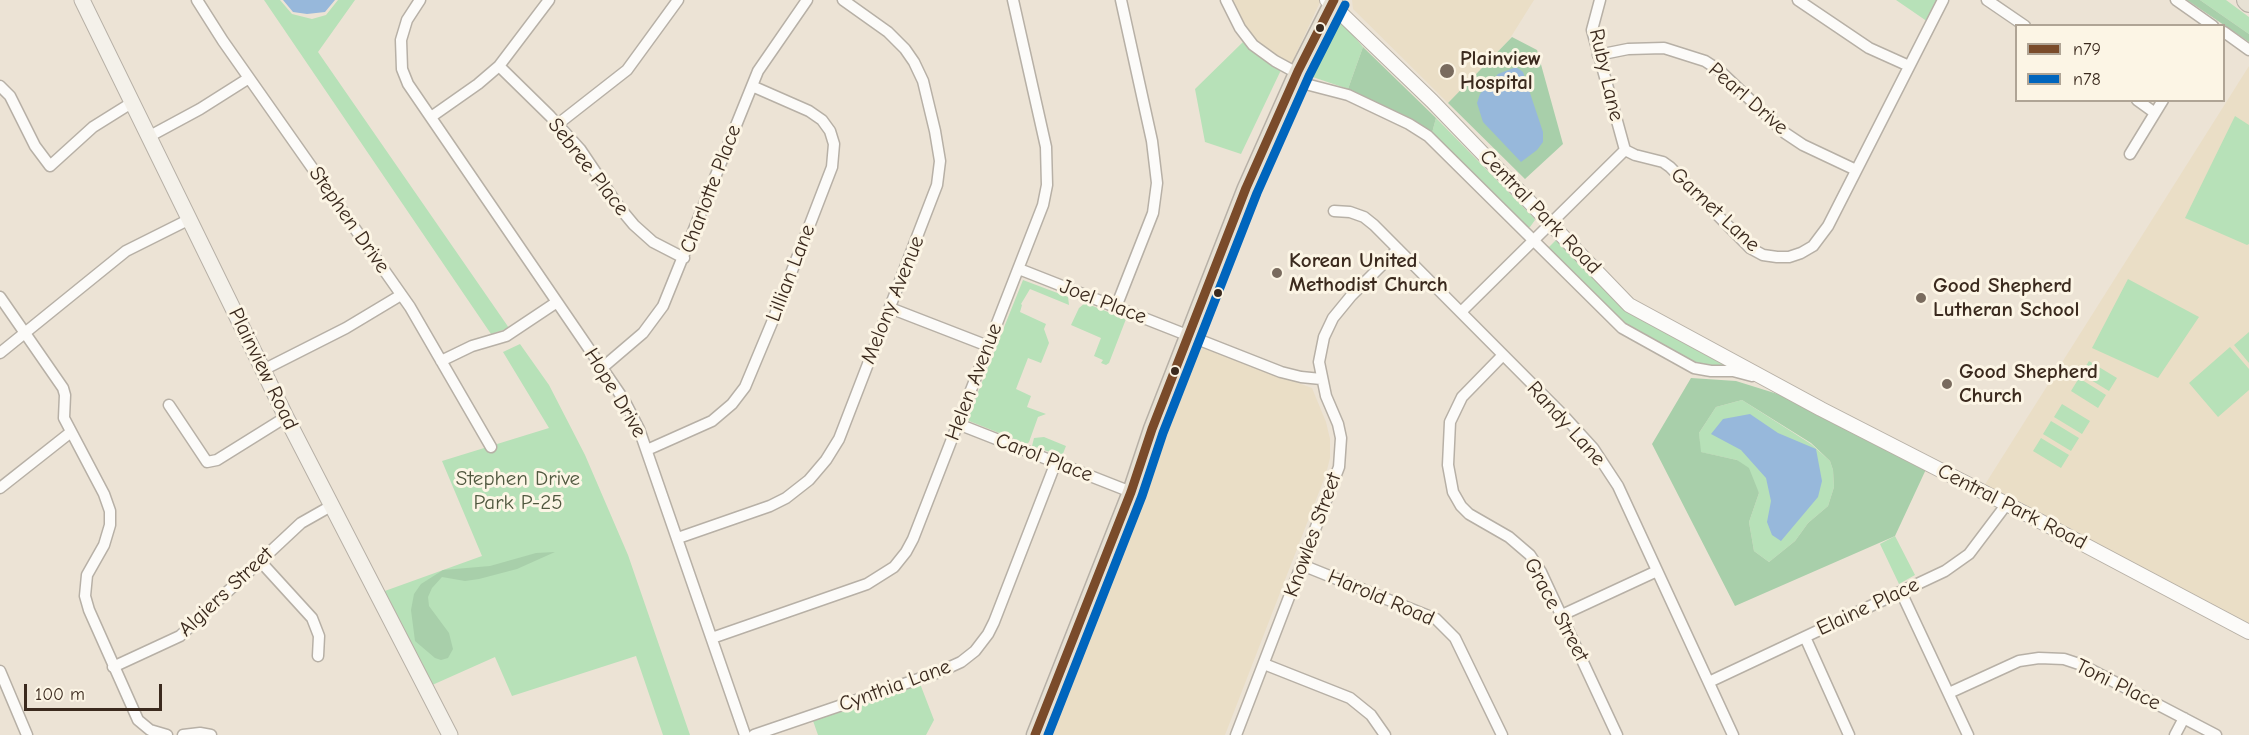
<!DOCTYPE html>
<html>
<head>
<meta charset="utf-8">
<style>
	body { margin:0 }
	#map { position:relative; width:2249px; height:735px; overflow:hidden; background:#ece3d5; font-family:"Comic Neue",sans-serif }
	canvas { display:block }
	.legend { position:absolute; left:2015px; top:24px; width:210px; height:78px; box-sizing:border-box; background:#fcf5e5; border:2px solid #afa495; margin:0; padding:8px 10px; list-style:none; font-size:18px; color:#3b2a1e }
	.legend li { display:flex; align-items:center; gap:12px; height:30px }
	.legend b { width:30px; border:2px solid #afa495 }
	.scale { position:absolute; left:24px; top:684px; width:138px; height:27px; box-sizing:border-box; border:3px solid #3b2a1e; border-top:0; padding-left:8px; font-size:18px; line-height:21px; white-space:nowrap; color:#3b2a1e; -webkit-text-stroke:4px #fcf5e5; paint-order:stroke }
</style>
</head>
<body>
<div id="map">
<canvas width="2249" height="735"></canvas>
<ul class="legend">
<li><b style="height:8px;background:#7a4b2a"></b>n79</li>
<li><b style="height:8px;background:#0065bd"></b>n78</li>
</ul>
<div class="scale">100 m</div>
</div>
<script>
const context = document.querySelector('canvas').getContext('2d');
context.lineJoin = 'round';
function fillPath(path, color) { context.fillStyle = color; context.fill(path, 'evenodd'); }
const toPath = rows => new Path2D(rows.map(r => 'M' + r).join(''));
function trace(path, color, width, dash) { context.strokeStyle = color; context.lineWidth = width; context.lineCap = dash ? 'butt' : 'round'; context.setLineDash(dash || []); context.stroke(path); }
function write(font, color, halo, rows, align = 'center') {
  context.font = font + ' "Comic Neue",sans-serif'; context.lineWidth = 6; context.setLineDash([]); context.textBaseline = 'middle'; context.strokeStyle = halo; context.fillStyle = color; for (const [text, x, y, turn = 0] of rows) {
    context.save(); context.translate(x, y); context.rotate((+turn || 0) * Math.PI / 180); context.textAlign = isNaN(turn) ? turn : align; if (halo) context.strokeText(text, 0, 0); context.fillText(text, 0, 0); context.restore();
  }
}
fillPath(toPath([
	[1233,0,1321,0,1288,71,1281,70,1243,42],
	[1352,0,1534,0,1509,40,1448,103,1353,9],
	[2249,66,2249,624,1984,486],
	[1189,343,1312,388,1326,422,1330,439,1330,458,1326,474,1225,735,1039,735]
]), '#eadec6');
fillPath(toPath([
	[264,0,280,0,292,14,312,19,326,15,338,0,355,0,318,52,509,328,491,334],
	[1896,0,1943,0,1931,24],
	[2200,0,2226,0,2249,17,2249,34],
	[1332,10,1363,47,1348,89,1301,73],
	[1243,42,1281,70,1241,154,1205,142,1195,89],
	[2235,116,2249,125,2249,244,2247,245,2185,218],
	[1436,118,1534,218,1535,220,1530,227,1526,227,1432,133],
	[1556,240,1627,311,1724,363,1724,365,1706,366,1690,360,1623,322,1548,248],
	[2128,279,2199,317,2158,378,2092,348],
	[1023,280,1068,297,1069,305,1030,289,1021,304,1022,305,1020,312,1046,324,1044,329,1049,343,1041,363,1028,358,1016,389,1031,396,1027,407,1046,414,1038,417,1029,442,1027,444,969,421,968,417],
	[1085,303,1126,319,1109,363,1106,365,1101,363,1103,360,1094,356,1101,338,1071,325,1079,308],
	[2249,332,2249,363,2234,345],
	[520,344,549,385,585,455,628,555,690,735,663,735,636,656,512,696,495,657,430,686,382,592,482,556,442,461,549,428,503,352],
	[2230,347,2249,369,2249,390,2218,417,2189,383],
	[2089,361,2117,378,2109,391,2081,374],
	[2079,378,2106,395,2098,408,2071,391],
	[1742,400,1811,444,1830,461,1833,470,1834,487,1828,506,1808,523,1795,541,1769,562,1754,551,1749,522,1759,493,1737,460,1700,452,1699,433,1716,407],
	[2062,404,2090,421,2082,434,2054,417],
	[2051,421,2079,438,2071,451,2043,434],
	[1044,437,1066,446,1062,456,1032,446,1034,438],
	[2041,438,2069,455,2061,468,2033,451],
	[1895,536,1915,575,1899,584,1880,544],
	[919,681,934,720,926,735,818,735,812,718]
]), '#b7e1b8');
fillPath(toPath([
	[2187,0,2200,0,2249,34,2249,42],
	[1512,37,1537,50,1563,144,1525,179,1448,103],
	[1363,47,1436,118,1432,133,1348,89],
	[1691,378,1736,381,1800,401,1928,465,1895,536,1735,606,1652,444],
	[1742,400,1811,443,1830,461,1833,470,1834,487,1828,506,1808,523,1795,541,1769,562,1754,551,1749,522,1759,493,1749,468,1737,460,1701,452,1699,433,1716,407],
	[555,552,517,569,479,579,465,581,442,577,432,588,428,597,429,606,449,633,453,649,448,658,441,660,435,658,415,641,411,610,414,594,421,584,443,570,490,566,536,553]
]), '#a8cfaa');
fillPath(toPath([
	[283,0,335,0,325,12,307,14,293,12],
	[1516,67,1523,72,1543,132,1543,142,1537,150,1521,162,1483,122,1477,103,1480,94,1498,74],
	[1750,414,1778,433,1816,449,1822,481,1818,497,1781,541,1772,535,1767,522,1771,501,1766,478,1741,450,1711,434,1723,419]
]), '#97b8db');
const minor = toPath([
	[197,0,223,41,410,307,491,447],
	[420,0,407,20,401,40,402,69,408,84,624,400,639,429,745,735],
	[1226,0,1240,28,1253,45,1275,61,1297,73],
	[1600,0,1592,30,1625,150],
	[1798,0,1869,48,1909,66],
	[1987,0,2025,26],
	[2176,0,2213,26],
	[2224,32,2249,50],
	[1598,55,1628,49,1664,48,1705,61,1719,70,1785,133,1803,145,1856,170],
	[499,66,550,116,580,149,619,207,634,225,653,242,684,258],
	[1294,81,1348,95,1409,124,1428,136,1622,328,1694,368,1711,371,1733,371,1752,376],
	[0,86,10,96,35,146,50,166,93,127,133,102],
	[2137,100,2155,113],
	[431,117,478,84,499,66,549,0],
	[558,124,627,70,678,0],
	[150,136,200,109,249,78],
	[1625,150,1635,155,1663,162,1670,167,1750,248,1763,255,1777,257,1789,257,1801,253,1813,246,1828,226,1943,0],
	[2130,154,2163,100],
	[1334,211,1350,212,1364,217,1374,225,1563,415,1593,448,1618,486,1733,735],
	[1019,269,1281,372,1301,377,1321,379],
	[0,297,63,388,65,395,64,418,104,494,110,511,110,525,104,545,87,575,85,596,89,610,138,720,150,730,167,735],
	[1116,307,1153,213,1157,183,1152,141,1121,0],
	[890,308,988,346],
	[1461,312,1625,150],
	[0,353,126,251,190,219],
	[1503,355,1462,397,1450,422,1448,465,1453,492,1461,506,1469,514,1509,537,1530,555,1541,572,1617,735],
	[441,361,472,346,506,336,557,302],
	[602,368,643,333,663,306,758,71,807,0],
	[263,370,346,328,401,295],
	[169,405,207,462,217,460,286,417],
	[958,424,1131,492],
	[647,450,712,421,732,404,745,387,773,320,832,167,834,144,830,131,822,120,809,111,752,86],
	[0,488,71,432],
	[678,538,770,506,786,498,809,480,826,460,839,439,937,185,940,161,935,131,923,81,914,62,905,49,888,32,843,0],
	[260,561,312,618,319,636,318,656],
	[1302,565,1436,619,1455,638,1502,735],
	[1901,592,1968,735],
	[1562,615,1657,571],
	[1805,637,1849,735],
	[712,638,867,584,894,567,906,552,913,539,1043,205,1047,185,1046,147,1013,0],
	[1264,664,1350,698,1371,715,1385,735],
	[113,667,180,636,301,523,331,506],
	[0,671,27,735],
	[1709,682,1945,571,1969,554,2006,505],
	[1949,693,2019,661,2039,658,2064,659,2082,665,2216,735],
	[183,735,200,733,211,735],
	[754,735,939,672,961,662,975,651,988,634,994,622,1056,462],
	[1236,735,1339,467,1341,438,1338,424,1326,396,1319,362,1324,337,1333,318,1351,296,1398,249],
	[2175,735,2184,718]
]);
const tertiary = toPath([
	[1327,0,1432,101,1629,305,1821,409,2032,517,2249,632]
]);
const secondary = toPath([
	[82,0,286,417,450,735]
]);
const primary = toPath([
	[1035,735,1131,492,1152,429,1246,188,1298,71,1334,0]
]);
const motorway = toPath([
	[2247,0,2249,2]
]);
trace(minor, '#b7b0a6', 13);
trace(tertiary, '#b7b0a6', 16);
trace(secondary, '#b7b0a6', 17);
trace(primary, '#b7b0a6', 19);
trace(motorway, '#b7b0a6', 22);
trace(minor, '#fcfbf9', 10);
trace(tertiary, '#fcfbf9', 14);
trace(secondary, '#f4f1ea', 15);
trace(primary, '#e7e1d4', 16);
trace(motorway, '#e7e1d4', 20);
trace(toPath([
	[1035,735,1131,492,1152,429,1246,188,1298,71,1334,0]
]), '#7a4b2a', 9);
trace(toPath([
	[1048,735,1142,496,1163,433,1257,193,1309,76,1345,5]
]), '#0065bd', 9);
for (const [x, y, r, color] of [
	[1320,28,5,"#3b2a1e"],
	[1447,71,8,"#796b5e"],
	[1277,273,6,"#796b5e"],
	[1218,293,5,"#3b2a1e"],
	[1921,298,6,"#796b5e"],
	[1175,371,5,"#3b2a1e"],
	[1947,384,6,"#796b5e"]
]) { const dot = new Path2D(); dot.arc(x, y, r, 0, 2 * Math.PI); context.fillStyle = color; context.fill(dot); trace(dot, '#fcf5e5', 2); }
write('bold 21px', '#3b2a1e', '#fcf5e5', [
	["Plainview",1460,59],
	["Hospital",1460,83],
	["Korean United",1289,261],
	["Methodist Church",1289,285],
	["Good Shepherd",1933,286],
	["Lutheran School",1933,310],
	["Good Shepherd",1959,372],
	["Church",1959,396]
], 'left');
write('21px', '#3b2a1e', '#fcf5e5', [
	["Ruby Lane",1606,75,77],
	["Pearl Drive",1748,99,41],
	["Sebree Place",588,167,52],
	["Charlotte Place",711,189,-69],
	["Garnet Lane",1715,210,43],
	["Central Park Road",1540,212,46],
	["Stephen Drive",349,220,55],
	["Lillian Lane",791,273,-69],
	["Melony Avenue",893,300,-68],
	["Joel Place",1103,302,21],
	["Plainview Road",263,369,64],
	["Helen Avenue",974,382,-69],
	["Hope Drive",615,393,59],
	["Randy Lane",1566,424,48],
	["Carol Place",1044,458,21],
	["Central Park Road",2012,507,27],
	["Knowles Street",1313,535,-70],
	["Algiers Street",226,592,-43],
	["Harold Road",1381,598,23],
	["Elaine Place",1868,607,-25],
	["Grace Street",1556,610,62],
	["Toni Place",2118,685,26],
	["Cynthia Lane",895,686,-20]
]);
write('21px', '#4f573e', '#fcf5e5', [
	["Stephen Drive",518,479],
	["Park P-25",518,503]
]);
</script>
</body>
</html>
